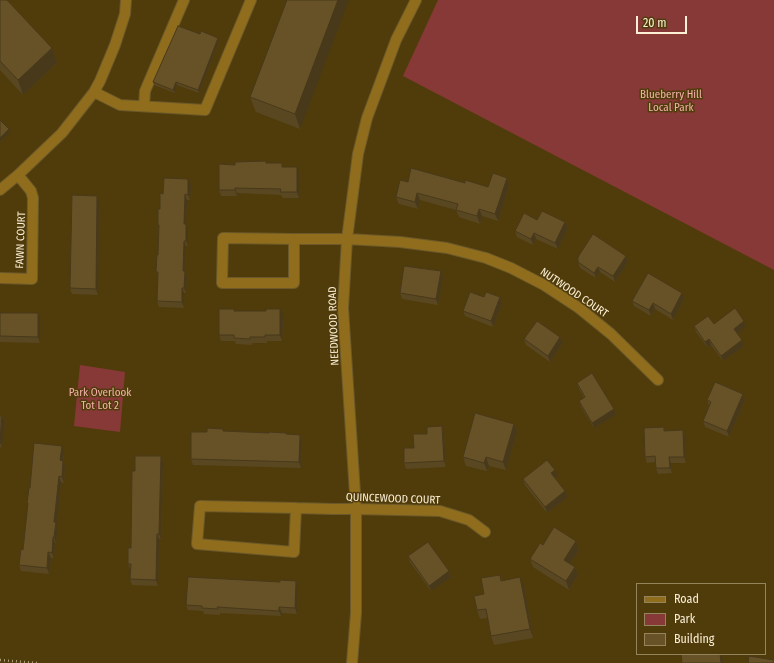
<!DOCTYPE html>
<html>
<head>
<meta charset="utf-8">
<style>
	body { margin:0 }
	#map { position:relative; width:774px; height:663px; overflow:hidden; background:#503c0a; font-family:"Fira Sans Condensed",sans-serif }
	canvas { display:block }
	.legend { position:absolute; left:636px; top:583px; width:130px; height:72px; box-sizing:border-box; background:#503c0a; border:1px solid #94845c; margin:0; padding:5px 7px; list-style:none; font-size:12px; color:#fbefd6 }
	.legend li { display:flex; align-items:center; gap:8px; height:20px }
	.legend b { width:20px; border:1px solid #94845c }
	.scale { position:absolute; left:636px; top:16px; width:51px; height:18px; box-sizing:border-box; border:2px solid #fbefd6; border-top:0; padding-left:5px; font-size:12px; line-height:14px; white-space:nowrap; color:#fbefd6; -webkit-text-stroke:3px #503c0a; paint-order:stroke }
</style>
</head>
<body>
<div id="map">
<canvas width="774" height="663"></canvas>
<ul class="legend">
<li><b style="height:5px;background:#8f6d1d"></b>Road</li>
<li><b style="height:11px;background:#873937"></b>Park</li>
<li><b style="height:11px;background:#675227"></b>Building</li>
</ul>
<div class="scale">20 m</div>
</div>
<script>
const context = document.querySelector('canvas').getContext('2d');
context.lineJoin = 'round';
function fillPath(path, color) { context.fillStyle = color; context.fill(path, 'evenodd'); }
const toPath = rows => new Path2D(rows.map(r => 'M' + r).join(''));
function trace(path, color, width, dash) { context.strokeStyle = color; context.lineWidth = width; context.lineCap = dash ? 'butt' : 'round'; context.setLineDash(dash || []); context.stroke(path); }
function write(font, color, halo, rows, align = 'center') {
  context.font = font + ' "Fira Sans Condensed",sans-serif'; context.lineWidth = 3; context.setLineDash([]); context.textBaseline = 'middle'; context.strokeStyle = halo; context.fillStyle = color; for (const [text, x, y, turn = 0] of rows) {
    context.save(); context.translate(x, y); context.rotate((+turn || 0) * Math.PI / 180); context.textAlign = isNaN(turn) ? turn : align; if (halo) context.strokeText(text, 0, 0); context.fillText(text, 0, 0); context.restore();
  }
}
fillPath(toPath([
	[438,0,774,0,774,270,403,76],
	[80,365,125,372,120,432,74,426]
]), '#873937');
const minor = toPath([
	[94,92,120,105,205,110,251,0],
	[144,106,145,91,184,0],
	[0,190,18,175,62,133,94,92,100,81,115,45,125,14,126,0],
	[294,239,294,283,222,283,223,238,294,239,347,239,400,242,447,248,486,258,511,268,544,285,579,308,611,334,658,380],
	[0,278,32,279,33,198,31,191,18,175],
	[296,508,294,552,197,544,200,506,296,508,332,509,356,509,440,511,469,520,485,532],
	[352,663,356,613,356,509,343,308,347,239,358,154,367,118,396,40,416,0]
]);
trace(minor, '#6b592b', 12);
trace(toPath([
	[0,660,38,663]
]), '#ae9e7a', 2.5, [1, 3]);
trace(minor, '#8f6d1d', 10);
fillPath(toPath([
	[0,0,52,48,57,63,23,95,0,70],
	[287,0,300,129,256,112,250,97],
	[200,34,218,38,219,41,199,93,177,85,175,93,154,85,153,82],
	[267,163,283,167,299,172,299,198,283,198,281,195,237,193,237,196,221,196,219,190,235,165],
	[507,178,509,185,498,221,482,216,480,224,459,217,456,210,420,200,418,209,399,204,396,197,465,183,488,187],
	[191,185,190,200,187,200,186,225,188,230,188,246,186,246,185,273,187,277,186,293,184,293,184,308,159,307,157,301,158,275,156,272,158,255,159,229,158,225,160,209,163,194],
	[97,196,99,202,98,295,72,294,70,288],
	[537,220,565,222,568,228,558,249,536,239,533,245,517,237,515,231],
	[626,256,628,262,615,282,600,272,596,278,580,268,578,262],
	[441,271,443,277,438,305,402,299,400,293],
	[484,297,500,297,502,303,493,327,465,316,463,311],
	[684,299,673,320,655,309,651,316,634,306,632,301],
	[234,311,283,315,282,341,267,341,267,343,252,343,252,345,236,344,235,341,221,341,219,335],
	[0,313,40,319,40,343,0,342],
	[714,324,746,327,737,334,744,346,723,361,711,345,708,348,696,332,694,326],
	[560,337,563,343,550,362,526,345,524,339],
	[577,383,614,409,616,415,594,428,581,407,579,401,584,398,579,389],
	[743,394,745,400,729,437,705,427,703,421,709,406,707,400],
	[0,416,2,416,5,422,2,448,0,447],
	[514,424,517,432,506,470,489,466,487,471,466,466,463,457],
	[442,426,444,432,446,467,406,469,404,463,414,448,427,434],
	[664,427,665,431,683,430,685,436,686,463,671,463,672,473,658,474,656,468,656,462,647,463,645,457],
	[224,431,269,433,286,433,286,434,300,435,302,440,301,468,193,465,191,459,207,432],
	[64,452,63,461,65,466,64,483,61,482,57,524,58,528,56,543,55,543,54,558,51,558,49,574,21,571,19,565,23,550,28,506,27,503,30,488],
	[161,456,163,462,161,539,159,539,158,586,132,585,130,579,131,570,130,569,128,564,131,548,135,471],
	[558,476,555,478,565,491,568,497,547,513,525,485,523,479],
	[576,541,579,550,570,564,575,567,578,575,569,590,533,567,530,559,543,545],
	[408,556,449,571,451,577,431,591,410,562],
	[500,575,502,580,524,586,533,638,494,645,491,636,488,618,480,619,477,610,484,594],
	[296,581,298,586,297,614,282,613,281,616,220,613,220,615,204,614,203,611,188,610,186,605,280,582]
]), '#594722');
fillPath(toPath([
	[338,0,349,0,300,129,295,114],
	[218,38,219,41,199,93,198,90],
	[52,48,57,63,23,95,18,80],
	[176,82,177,85,175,93,173,90],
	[9,129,10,132,0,142,0,138],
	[297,167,299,172,299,198,297,192],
	[507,178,509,185,498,221,495,214],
	[188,179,191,185,190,200,188,195],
	[235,188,237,193,237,196,235,190],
	[417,193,420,200,418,209,415,202],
	[185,194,187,200,186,225,188,230,188,246,186,241,184,224],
	[97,196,99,202,98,295,96,289],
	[479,209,482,216,480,224,477,216],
	[565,222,568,228,558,249,555,243],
	[534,233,536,239,533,245,531,239],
	[184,241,186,246,185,273,187,277,186,293,184,288,183,271],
	[626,256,628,262,615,282,613,276],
	[598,267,600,272,596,278,594,273],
	[441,271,443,277,438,305,436,299],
	[182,288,184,293,184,308,182,302],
	[682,293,684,299,673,320,671,314],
	[500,297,502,303,493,327,491,321],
	[653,303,655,309,651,316,649,310],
	[280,309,283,315,282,341,280,335],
	[38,313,40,319,40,343,38,337],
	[744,321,746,327,736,335,734,329],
	[560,337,563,343,550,362,548,356],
	[709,339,711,345,708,348,705,342],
	[742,340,744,346,723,361,721,356],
	[743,394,745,400,729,437,727,431],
	[614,409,616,415,594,428,592,423],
	[2,416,5,422,2,448,0,442],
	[514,424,517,432,506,470,503,462],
	[442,426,444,432,446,467,444,461],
	[683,430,685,436,686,463,684,457],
	[300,435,302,440,301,468,299,462],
	[62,446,64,452,62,466,60,460],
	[161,456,163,462,161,539,159,534],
	[486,457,489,466,487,471,484,463],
	[669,457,671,463,672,473,670,468],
	[63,461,65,466,64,483,62,477],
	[555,470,558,476,553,479,551,473],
	[59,476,61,482,57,524,58,528,56,543,54,537,54,522],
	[565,491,568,497,547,513,545,507],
	[157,534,159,539,158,586,156,580],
	[53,537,55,543,54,558,52,553],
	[576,541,579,550,567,569,564,560],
	[48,552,51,558,49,574,47,568],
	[575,567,578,575,569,590,566,581],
	[449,571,451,577,431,591,429,586],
	[520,577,524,586,533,638,530,629],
	[296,581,298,586,297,614,295,608],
	[279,607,282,613,281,616,279,611],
	[720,654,722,654,722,656,723,663,721,663]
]), '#48391b');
const building = toPath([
	[0,0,7,0,52,48,18,80,0,61,0,0],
	[287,0,338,0,295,114,250,97,287,0],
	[178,26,200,34,201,31,218,38,198,90,176,82,173,90,153,82,178,26],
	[0,120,9,129,0,138,0,120],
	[266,161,266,163,282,163,282,167,297,167,297,192,280,192,281,189,235,188,235,190,219,190,219,164,235,165,235,162,266,161],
	[411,168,465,183,465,180,488,187,493,173,507,178,495,214,479,209,477,216,456,210,458,204,417,193,415,202,396,197,400,180,408,182,411,168],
	[164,178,188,179,188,195,185,194,184,224,186,224,186,241,184,241,183,271,185,271,184,288,182,288,182,302,157,301,158,272,156,272,157,255,158,255,159,225,158,225,158,209,160,209,160,193,163,194,164,178],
	[72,195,97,196,96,289,70,288,72,195],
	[542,211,565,222,555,243,534,233,531,239,515,231,524,213,537,220,542,211],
	[593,234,626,256,613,276,598,267,594,273,578,262,578,257,593,234],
	[404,266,441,271,436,299,400,293,404,266],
	[648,273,682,293,671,314,653,303,649,310,632,301,648,273],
	[470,292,484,297,486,292,500,297,491,321,463,311,470,292],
	[735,308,744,321,734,329,742,340,721,356,709,339,705,342,694,326,708,316,714,324,735,308],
	[219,309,234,309,234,311,266,311,266,309,280,309,280,335,265,335,265,337,250,337,250,339,234,338,234,335,219,335,219,309],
	[0,313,38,313,38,337,0,336,0,313],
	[537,321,560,337,548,356,524,339,537,321],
	[592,373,614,409,592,423,579,401,585,397,577,383,592,373],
	[715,382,743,394,727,431,703,421,711,402,707,400,715,382],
	[475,413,514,424,503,462,486,457,484,463,463,457,475,413],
	[0,416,2,416,0,442,0,416],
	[442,426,444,461,404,463,404,448,414,448,413,434,427,434,427,427,442,426],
	[664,427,664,431,683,430,684,457,669,457,670,468,656,468,655,456,645,457,644,428,664,427],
	[207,428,223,429,223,431,269,433,269,432,286,433,286,434,300,435,299,462,191,459,191,432,207,432,207,428],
	[34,443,62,446,60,460,63,461,62,477,59,476,54,522,56,522,54,537,53,537,52,553,48,552,47,568,19,565,21,549,23,550,28,503,27,503,29,488,30,488,34,443],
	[135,456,161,456,159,534,157,534,156,580,130,579,131,564,128,564,128,548,131,548,132,471,135,471,135,456],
	[547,460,555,470,551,473,565,491,545,507,523,479,547,460],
	[554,527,576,541,564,560,575,567,566,581,530,559,540,543,543,545,554,527],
	[428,542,449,571,429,586,408,556,428,542],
	[500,575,501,581,520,577,530,629,491,636,486,609,477,610,474,596,484,594,481,578,500,575],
	[188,577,280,582,280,580,296,581,295,608,279,607,279,611,217,607,218,609,202,608,202,606,186,605,188,577],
	[681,654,720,654,721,663,682,663,681,654],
	[749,656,774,660,774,663,748,663,749,656]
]);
fillPath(building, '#675227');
trace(building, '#48391b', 1);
write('11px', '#f4b1ac', '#503c0a', [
	["Blueberry Hill",671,95],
	["Local Park",671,108],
	["Park Overlook",100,393],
	["Tot Lot 2",100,406]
]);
write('11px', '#fbefd6', '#503c0a', [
	["FAWN COURT",21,240,-88],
	["NUTWOOD COURT",574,293,34],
	["NEEDWOOD ROAD",334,326,-92],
	["QUINCEWOOD COURT",393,499,2]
]);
</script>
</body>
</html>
